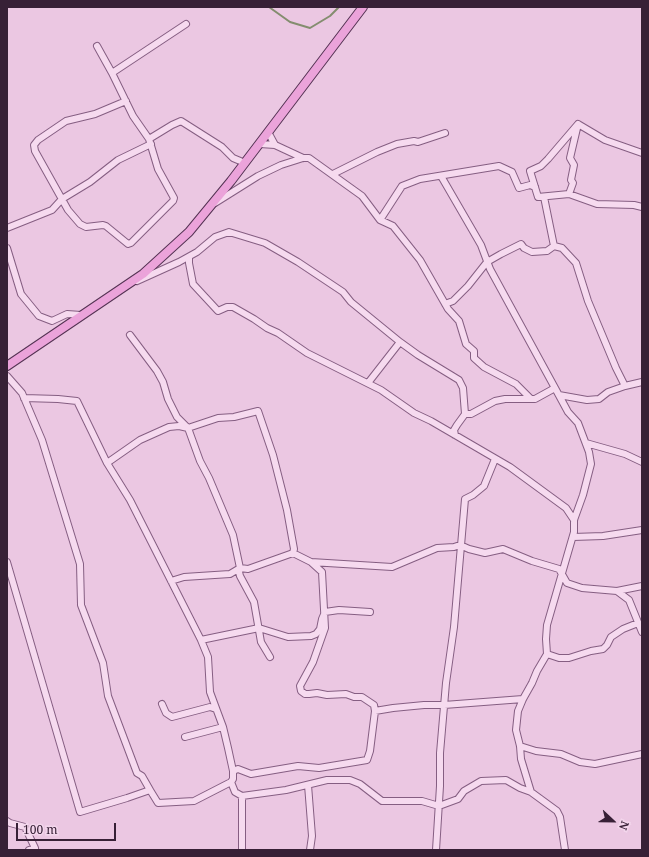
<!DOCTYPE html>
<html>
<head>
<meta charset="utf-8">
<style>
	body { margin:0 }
	#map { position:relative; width:649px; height:857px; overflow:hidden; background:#ebc7e2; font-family:"Noto Serif",serif }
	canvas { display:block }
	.frame { position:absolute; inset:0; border:8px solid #372036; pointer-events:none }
	.north { position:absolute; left:593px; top:801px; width:40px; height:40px; -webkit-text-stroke:3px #f3d6ec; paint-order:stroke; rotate:112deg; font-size:11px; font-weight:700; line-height:16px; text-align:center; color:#372036 }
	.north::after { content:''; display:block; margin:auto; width:14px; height:18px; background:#372036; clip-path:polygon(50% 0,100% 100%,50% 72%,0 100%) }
	.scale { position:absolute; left:16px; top:823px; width:100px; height:18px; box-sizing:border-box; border:2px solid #372036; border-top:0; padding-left:5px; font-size:12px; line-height:14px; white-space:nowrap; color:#372036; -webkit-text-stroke:3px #f3d6ec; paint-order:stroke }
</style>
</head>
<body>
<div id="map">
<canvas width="649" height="857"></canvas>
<div class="frame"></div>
<div class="north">N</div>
<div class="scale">100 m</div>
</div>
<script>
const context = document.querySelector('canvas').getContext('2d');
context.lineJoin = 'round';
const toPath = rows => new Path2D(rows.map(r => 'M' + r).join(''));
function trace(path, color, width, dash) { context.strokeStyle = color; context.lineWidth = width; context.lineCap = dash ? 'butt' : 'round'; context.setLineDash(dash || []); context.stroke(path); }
trace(toPath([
	[269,7,290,22,310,28,330,16,339,7]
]), '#848d6f', 2);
const minor = toPath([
	[97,46,112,73,133,116,149,139,158,169,174,198,173,201,131,243,128,244,106,226,103,225,86,227,80,224,68,210,35,151,34,145,38,140,66,121,95,114,126,101],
	[112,73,186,24],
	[578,124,605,140,642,153],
	[268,132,275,145],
	[149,139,172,125,181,121,222,147,233,158,245,163],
	[260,144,275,145,303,158],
	[333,174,377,152,397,144,414,141,418,142,445,133],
	[441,176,481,245,490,269,555,388,535,399,505,399,495,401,471,414,465,414],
	[569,194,573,183,571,180,574,165,570,158,578,124,548,159,541,166,530,171,538,197,569,194,597,204,634,205,642,207],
	[215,203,258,176,281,165,303,158,309,158,362,196,380,220,393,226,420,260,448,309,459,321,466,344,474,351,474,358,484,367,516,384,530,398],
	[380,220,402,186,420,179,499,166,512,172,519,188,530,185,535,187],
	[7,228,52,210,62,199,90,182,118,160,151,144],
	[554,246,562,248,576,263,588,301,616,368,625,386],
	[7,248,21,294,39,316,52,321,67,314,81,315],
	[189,257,189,263,193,284,218,311,227,307,233,307,254,319,267,328,278,333,307,353,381,390,414,413,431,421,510,467,566,508,574,520],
	[137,281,179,262,197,252,215,237,229,232,265,243,298,262,343,292,351,302,400,342,418,355,459,380,463,388,465,414,457,425,454,430,455,435],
	[445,304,453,301,468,286,487,262,501,254,521,244,524,248,532,252,547,251,554,246,544,197],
	[130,335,157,371,163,382,168,399,177,417,188,428,218,418,234,417,258,411,273,455,287,510,294,549,293,553],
	[7,376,22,393,42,440,80,564,81,605,103,663,108,696,137,773,142,776,150,790],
	[368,383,400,342],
	[559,395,587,400,599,399,608,392,625,386,642,382],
	[24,398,58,399,77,401,107,463,130,500,201,640,208,657,210,692,223,727,228,748,233,771,233,779,231,782],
	[586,443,625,454,642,462],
	[107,463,140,440,169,427,179,426,188,428,200,461,209,478,233,535,240,568,248,569,293,553,311,562,392,567,437,548,454,547,460,545,469,549,485,553,503,549,532,561,559,569,567,583,582,588,617,591,629,600,642,632],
	[573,537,603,536,642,530],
	[7,562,80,812,127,798,150,790,158,803,194,801,231,782,235,792,242,796,286,790,327,780,350,780,360,784,382,801,422,801,439,806,458,799,464,791,481,781,506,780,520,788,531,792,557,811,560,817,565,850],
	[240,568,239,572,240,576,254,602,261,642,270,657],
	[171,581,184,577,230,574,240,568],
	[617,591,642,586],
	[201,640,259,628,288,637,311,636,316,634,320,629,322,619,325,612,339,610,370,612],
	[547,654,559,658,569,658,591,651,603,649,607,645,611,637,623,629,638,623],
	[162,704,166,713,172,717,210,707,216,709],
	[375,711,393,708,424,705,444,705,523,699],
	[185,737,223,727],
	[520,746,536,751,561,754,580,762,595,764,642,754],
	[233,771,238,769,251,774,298,766,319,768,367,760,370,751,375,711,374,705,362,697,354,697,346,694,327,695,317,693,309,694,305,694,301,691,300,686,313,662,325,628,322,572,311,562],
	[308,785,312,836,310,850],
	[531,792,521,759,520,746,516,730,518,711,523,699,532,683,537,671,547,654,546,639,547,625,574,532,574,520,583,495,591,464,589,452,578,423,568,412,555,388],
	[7,821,10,823,25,827,35,848,29,850],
	[242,850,242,796],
	[436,850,440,786,440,753,446,683,454,627,465,499,473,495,484,486,495,459]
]);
const major = toPath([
	[7,366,143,274,189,232,231,181,363,7]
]);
trace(minor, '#855e82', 8);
trace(major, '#543253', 10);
trace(minor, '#f6daef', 6);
trace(major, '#eba3da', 8);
</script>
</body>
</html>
